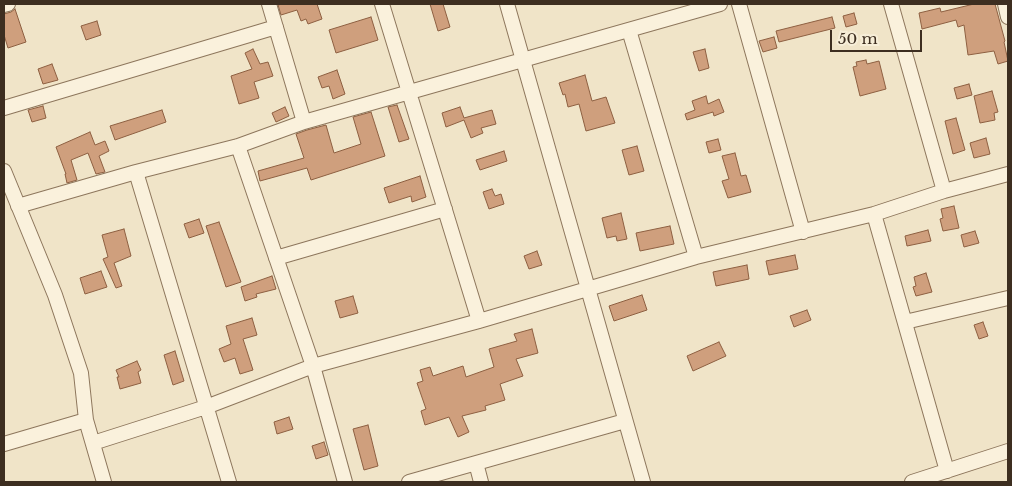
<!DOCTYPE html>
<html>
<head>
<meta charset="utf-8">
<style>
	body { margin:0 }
	#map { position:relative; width:1012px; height:486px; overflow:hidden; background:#f0e4c8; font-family:"Libre Baskerville",serif }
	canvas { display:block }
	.frame { position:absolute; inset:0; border:5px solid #3d2e20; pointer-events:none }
	.scale { position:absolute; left:830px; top:30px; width:92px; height:22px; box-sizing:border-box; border:2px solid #3d2e20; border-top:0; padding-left:6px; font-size:15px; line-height:18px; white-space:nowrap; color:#3d2e20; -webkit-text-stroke:4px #f7eed8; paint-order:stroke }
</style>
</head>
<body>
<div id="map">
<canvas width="1012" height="486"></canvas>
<div class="frame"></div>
<div class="scale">50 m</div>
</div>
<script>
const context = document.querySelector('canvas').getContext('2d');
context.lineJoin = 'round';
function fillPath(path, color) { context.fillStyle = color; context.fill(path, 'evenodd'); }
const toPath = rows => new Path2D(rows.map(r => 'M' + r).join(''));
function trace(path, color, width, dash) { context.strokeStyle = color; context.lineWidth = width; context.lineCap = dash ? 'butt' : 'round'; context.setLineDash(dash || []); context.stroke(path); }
const building = toPath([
	[282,4,317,4,322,19,308,24,306,19,301,21,297,10,281,15,278,5,282,4],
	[430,4,443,4,450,27,438,31,430,4],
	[974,4,995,4,1005,41,1004,42,1008,61,998,64,994,51,968,55,964,25,958,27,956,20,922,29,919,13,940,8,941,12,974,4],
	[15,9,26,42,8,48,4,35,4,14,11,12,15,9],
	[854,13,857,24,846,27,843,16,854,13],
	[371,17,378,40,336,53,329,30,371,17],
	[832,17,835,28,779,42,776,31,832,17],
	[97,21,101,35,86,40,81,26,97,21],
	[774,37,777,48,763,52,759,41,774,37],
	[253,49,260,64,268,62,273,76,254,82,259,98,239,104,231,76,252,69,245,53,253,49],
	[705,49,709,68,699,71,693,52,705,49],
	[866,60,867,64,879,61,886,89,860,96,853,67,857,66,856,62,866,60],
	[52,64,58,80,43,84,38,69,52,64],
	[337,70,345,94,333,99,329,86,322,88,318,77,337,70],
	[585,75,592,101,606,97,615,123,586,131,579,104,568,107,565,94,563,95,559,83,585,75],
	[969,84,972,95,957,99,954,88,969,84],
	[992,91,998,112,994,113,995,120,980,123,974,96,992,91],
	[706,96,708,104,719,99,724,112,714,116,713,112,687,120,685,114,695,110,692,101,706,96],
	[397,105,409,139,399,142,388,107,397,105],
	[43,106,46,118,32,122,28,110,43,106],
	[285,107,289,116,276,122,272,113,285,107],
	[460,107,464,118,492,110,496,124,481,128,483,133,471,138,464,120,446,127,442,113,460,107],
	[162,110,166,122,115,140,110,126,162,110],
	[371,112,385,156,311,180,307,168,260,181,258,171,304,158,296,134,307,130,326,125,334,153,361,144,353,117,371,112],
	[956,118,965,150,953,154,945,121,956,118],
	[90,132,95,145,105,141,109,151,99,156,105,172,96,174,88,153,71,160,77,180,67,183,65,174,66,174,56,147,90,132],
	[986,138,990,154,974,158,970,143,986,138],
	[718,139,721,150,709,153,706,142,718,139],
	[637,146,644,171,629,175,622,150,637,146],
	[504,151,507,161,480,170,476,160,504,151],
	[735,153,741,176,746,175,751,192,728,198,722,181,729,179,722,156,735,153],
	[420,176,426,197,412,202,411,196,389,203,384,188,420,176],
	[492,189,495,196,501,194,504,204,489,209,483,192,492,189],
	[954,206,959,228,943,231,940,219,943,218,941,209,954,206],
	[621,213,627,239,617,241,616,236,607,238,602,218,621,213],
	[199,219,204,233,189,238,184,224,199,219],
	[219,222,241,282,226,287,206,226,219,222],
	[670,226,674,244,640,251,636,233,670,226],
	[124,229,131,256,114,263,122,286,116,288,103,259,108,257,102,235,124,229],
	[928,230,931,241,907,246,905,236,928,230],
	[975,231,979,243,964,247,961,235,975,231],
	[537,251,542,265,529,269,524,256,537,251],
	[795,255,798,269,769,275,766,261,795,255],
	[747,265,749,279,716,286,713,272,747,265],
	[101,271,107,287,85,294,80,278,101,271],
	[926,273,932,292,916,296,913,287,916,286,914,277,926,273],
	[272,276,276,289,256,294,257,297,245,301,241,287,272,276],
	[642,295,647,310,614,321,609,306,642,295],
	[353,296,358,313,340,318,335,301,353,296],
	[807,310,811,320,794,327,790,316,807,310],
	[252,318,257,335,243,339,253,370,240,374,235,358,224,362,219,349,231,344,226,326,252,318],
	[983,322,988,336,979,339,974,325,983,322],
	[532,329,538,353,516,359,523,376,500,384,505,400,485,406,486,410,462,416,469,432,458,437,449,417,425,425,421,411,426,409,417,383,423,381,420,370,430,367,433,376,463,366,466,377,494,367,489,349,517,341,514,334,532,329],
	[719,342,726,356,693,371,687,356,719,342],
	[175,351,184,381,173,385,164,355,175,351],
	[137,361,141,370,138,372,141,383,120,389,117,377,119,377,116,370,137,361],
	[289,417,293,429,277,434,274,422,289,417],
	[368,425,378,466,364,470,353,429,368,425],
	[324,442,328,455,316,459,312,446,324,442]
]);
fillPath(building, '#cf9f7d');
trace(building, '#8d5f41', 1);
const street = toPath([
	[269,4,304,122],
	[382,4,479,321],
	[507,4,643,482],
	[739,4,803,232],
	[891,4,944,191],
	[1005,4,1008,17],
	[4,5,8,4],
	[629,30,696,257],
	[4,108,276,27],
	[238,146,313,366,345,482],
	[4,171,55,295,81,373,86,420,104,482],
	[136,172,229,482],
	[18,206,136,172,238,146,304,122,720,4],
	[874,214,947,471],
	[276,258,445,209],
	[905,322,1008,298],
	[93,443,206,407,313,366,479,321,696,257,874,214,944,191,1008,174],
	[4,444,86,420],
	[476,463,481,482],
	[409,482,625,421],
	[912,482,1008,451]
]);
trace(street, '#8d765c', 16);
trace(street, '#faf1dc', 14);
</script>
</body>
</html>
